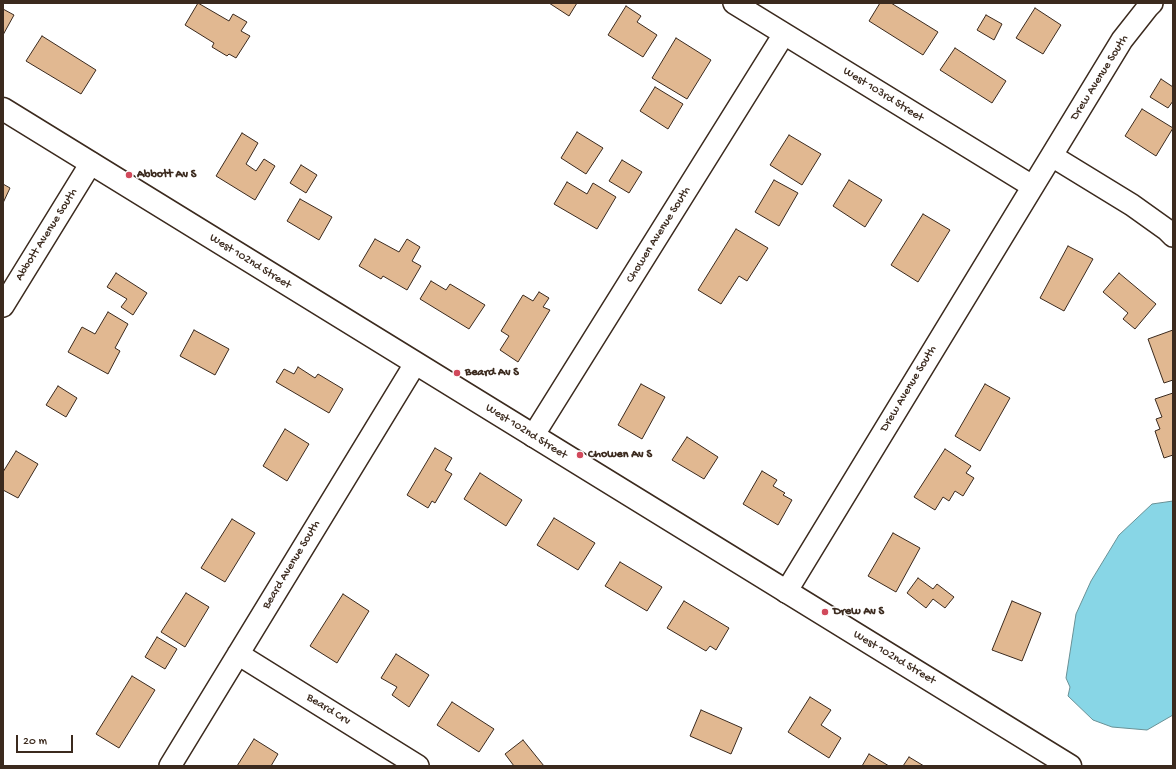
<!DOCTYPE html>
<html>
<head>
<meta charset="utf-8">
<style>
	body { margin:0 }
	#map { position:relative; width:1176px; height:769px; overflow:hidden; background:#fff; font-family:"Gochi Hand",sans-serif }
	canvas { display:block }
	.frame { position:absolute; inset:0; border:4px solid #3b2a1e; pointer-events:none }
	.scale { position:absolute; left:16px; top:735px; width:57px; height:18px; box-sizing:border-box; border:2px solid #3b2a1e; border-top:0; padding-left:5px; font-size:12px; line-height:14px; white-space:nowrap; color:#3b2a1e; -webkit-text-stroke:3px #fff; paint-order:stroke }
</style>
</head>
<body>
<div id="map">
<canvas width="1176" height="769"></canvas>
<div class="frame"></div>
<div class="scale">20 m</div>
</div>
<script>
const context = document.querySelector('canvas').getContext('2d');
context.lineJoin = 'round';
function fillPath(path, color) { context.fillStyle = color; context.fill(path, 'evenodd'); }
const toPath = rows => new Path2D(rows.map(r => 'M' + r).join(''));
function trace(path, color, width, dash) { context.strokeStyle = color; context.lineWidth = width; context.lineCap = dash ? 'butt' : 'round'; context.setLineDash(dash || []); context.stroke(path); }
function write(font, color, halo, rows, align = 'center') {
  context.font = font + ' "Gochi Hand",sans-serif'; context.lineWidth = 3; context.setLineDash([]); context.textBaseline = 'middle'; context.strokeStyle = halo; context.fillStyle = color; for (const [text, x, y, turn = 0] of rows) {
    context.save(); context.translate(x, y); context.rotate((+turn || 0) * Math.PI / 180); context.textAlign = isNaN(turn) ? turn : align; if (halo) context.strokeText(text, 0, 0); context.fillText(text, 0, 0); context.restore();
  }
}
const water = toPath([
	[1173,501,1173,715,1147,730,1112,727,1093,720,1068,696,1070,687,1066,678,1076,614,1091,581,1119,535,1152,504,1173,501]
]);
fillPath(water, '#88d6e6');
trace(water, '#699196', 1);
const building = toPath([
	[198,3,229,21,233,14,247,22,241,31,250,36,236,58,229,54,227,56,212,47,214,43,185,25,198,3],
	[549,3,577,3,569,16,549,3],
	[880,3,891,3,938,32,923,55,869,21,880,3],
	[626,6,641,16,637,22,657,35,643,57,608,35,626,6],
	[1035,8,1061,25,1043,54,1016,38,1035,8],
	[3,9,14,15,3,35,3,9],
	[986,15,1002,24,994,40,977,30,986,15],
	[42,36,96,70,81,94,26,61,42,36],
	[676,38,711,60,687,99,652,78,676,38],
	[955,48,1006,81,992,103,940,70,955,48],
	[1161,79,1173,87,1173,101,1168,108,1150,97,1161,79],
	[655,87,683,104,668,129,640,111,655,87],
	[1142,109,1173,128,1156,156,1125,136,1142,109],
	[577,132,603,148,586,174,561,158,577,132],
	[242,133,258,143,246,164,256,171,264,159,275,166,255,200,216,176,242,133],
	[789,135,821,154,802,185,770,165,789,135],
	[622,160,642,172,629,193,609,181,622,160],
	[301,165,317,175,306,193,290,183,301,165],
	[774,180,798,193,779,226,755,212,774,180],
	[849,180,882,200,865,227,833,206,849,180],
	[567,182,587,194,593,183,616,197,597,229,554,204,567,182],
	[3,184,10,188,3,203,3,184],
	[300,199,332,217,319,240,287,221,300,199],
	[923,214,950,230,918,282,891,265,923,214],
	[736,229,768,248,747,281,739,276,721,304,698,290,736,229],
	[375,239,399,252,407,239,420,247,412,261,421,266,407,290,383,276,381,279,359,266,375,239],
	[1068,246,1093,259,1064,311,1040,298,1068,246],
	[116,273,147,293,133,315,121,307,127,299,107,287,116,273],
	[1119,273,1156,304,1135,329,1123,319,1128,313,1103,292,1119,273],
	[431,281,446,290,450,284,485,305,469,329,420,299,431,281],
	[539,292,549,298,543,307,550,310,518,362,500,350,509,336,501,331,523,295,533,301,539,292],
	[108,312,128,324,115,348,120,351,108,374,68,352,82,327,95,334,108,312],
	[194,330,229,349,215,375,180,356,194,330],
	[1173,330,1173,380,1164,383,1148,339,1173,330],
	[298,367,315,378,318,374,343,389,329,413,276,382,284,369,294,374,298,367],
	[641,384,665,397,642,439,618,425,641,384],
	[985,384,1010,398,980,451,955,436,985,384],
	[58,386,77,398,66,417,46,405,58,386],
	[1173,393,1173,455,1164,458,1155,431,1160,429,1156,419,1162,417,1155,399,1173,393],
	[285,429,309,444,287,481,263,466,285,429],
	[687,437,718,457,704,479,672,460,687,437],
	[435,448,452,458,445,470,452,474,435,503,432,501,428,508,407,495,435,448],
	[945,449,971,466,966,473,974,478,963,496,955,491,949,501,943,497,935,510,914,497,945,449],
	[16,451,38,464,18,498,3,490,3,472,16,451],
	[762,471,777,480,773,486,785,493,783,495,792,500,778,525,743,504,762,471],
	[480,473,522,500,506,526,464,499,480,473],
	[554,518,595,543,578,570,537,545,554,518],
	[232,519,255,533,225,582,201,568,232,519],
	[893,533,920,548,896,592,868,576,893,533],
	[620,562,662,587,647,611,605,586,620,562],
	[918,578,933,589,937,584,954,597,945,608,933,599,926,608,907,593,918,578],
	[186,593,209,607,185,647,161,632,186,593],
	[343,594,369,611,337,663,310,646,343,594],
	[684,601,729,628,716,650,710,646,706,651,667,628,684,601],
	[1012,601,1041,613,1022,661,992,650,1012,601],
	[157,637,177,649,165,669,145,657,157,637],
	[396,654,429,675,409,707,392,695,397,687,381,678,396,654],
	[132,676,155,690,119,748,96,734,132,676],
	[810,697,831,710,821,725,841,738,829,758,788,732,810,697],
	[452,702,494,729,479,752,437,725,452,702],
	[701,710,742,728,731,754,690,736,701,710],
	[254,739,278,754,271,766,237,766,254,739],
	[523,740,544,766,514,766,505,754,523,740],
	[869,754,889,766,862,766,869,754],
	[909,757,924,766,903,766,909,757]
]);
fillPath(building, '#e1b891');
trace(building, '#3b2a1e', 1);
const minor = toPath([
	[734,3,1032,186],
	[1052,156,1132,205,1167,230,1173,236],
	[3,306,91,163],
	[533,436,784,34],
	[786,592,1122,40,1148,7,1152,3],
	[238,654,418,766],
	[170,766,415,364]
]);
const tertiary = toPath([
	[3,109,1070,766]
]);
trace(minor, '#3b2a1e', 24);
trace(tertiary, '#3b2a1e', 25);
trace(minor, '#fff', 21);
trace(tertiary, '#fff', 22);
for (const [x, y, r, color] of [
	[129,175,4,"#d1495b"],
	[457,373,4,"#d1495b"],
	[580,455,4,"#d1495b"],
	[825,612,4,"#d1495b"]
]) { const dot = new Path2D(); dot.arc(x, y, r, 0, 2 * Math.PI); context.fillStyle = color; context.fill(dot); trace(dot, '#fff', 1.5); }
write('12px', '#3b2a1e', '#fff', [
	["Drew Avenue South",1100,78,-58],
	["West 103rd Street",883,95,32],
	["Abbott Avenue South",47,235,-58],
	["Chowen Avenue South",659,235,-58],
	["West 102nd Street",250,262,32],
	["Drew Avenue South",909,389,-59],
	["West 102nd Street",526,432,32],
	["Beard Avenue South",292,565,-59],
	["West 102nd Street",894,658,31],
	["Beard Crv",328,710,32]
]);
write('bold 12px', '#3b2a1e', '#fff', [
	["Abbott Av S",137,175],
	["Beard Av S",465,373],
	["Chowen Av S",588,455],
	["Drew Av S",833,612]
], 'left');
</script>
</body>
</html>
